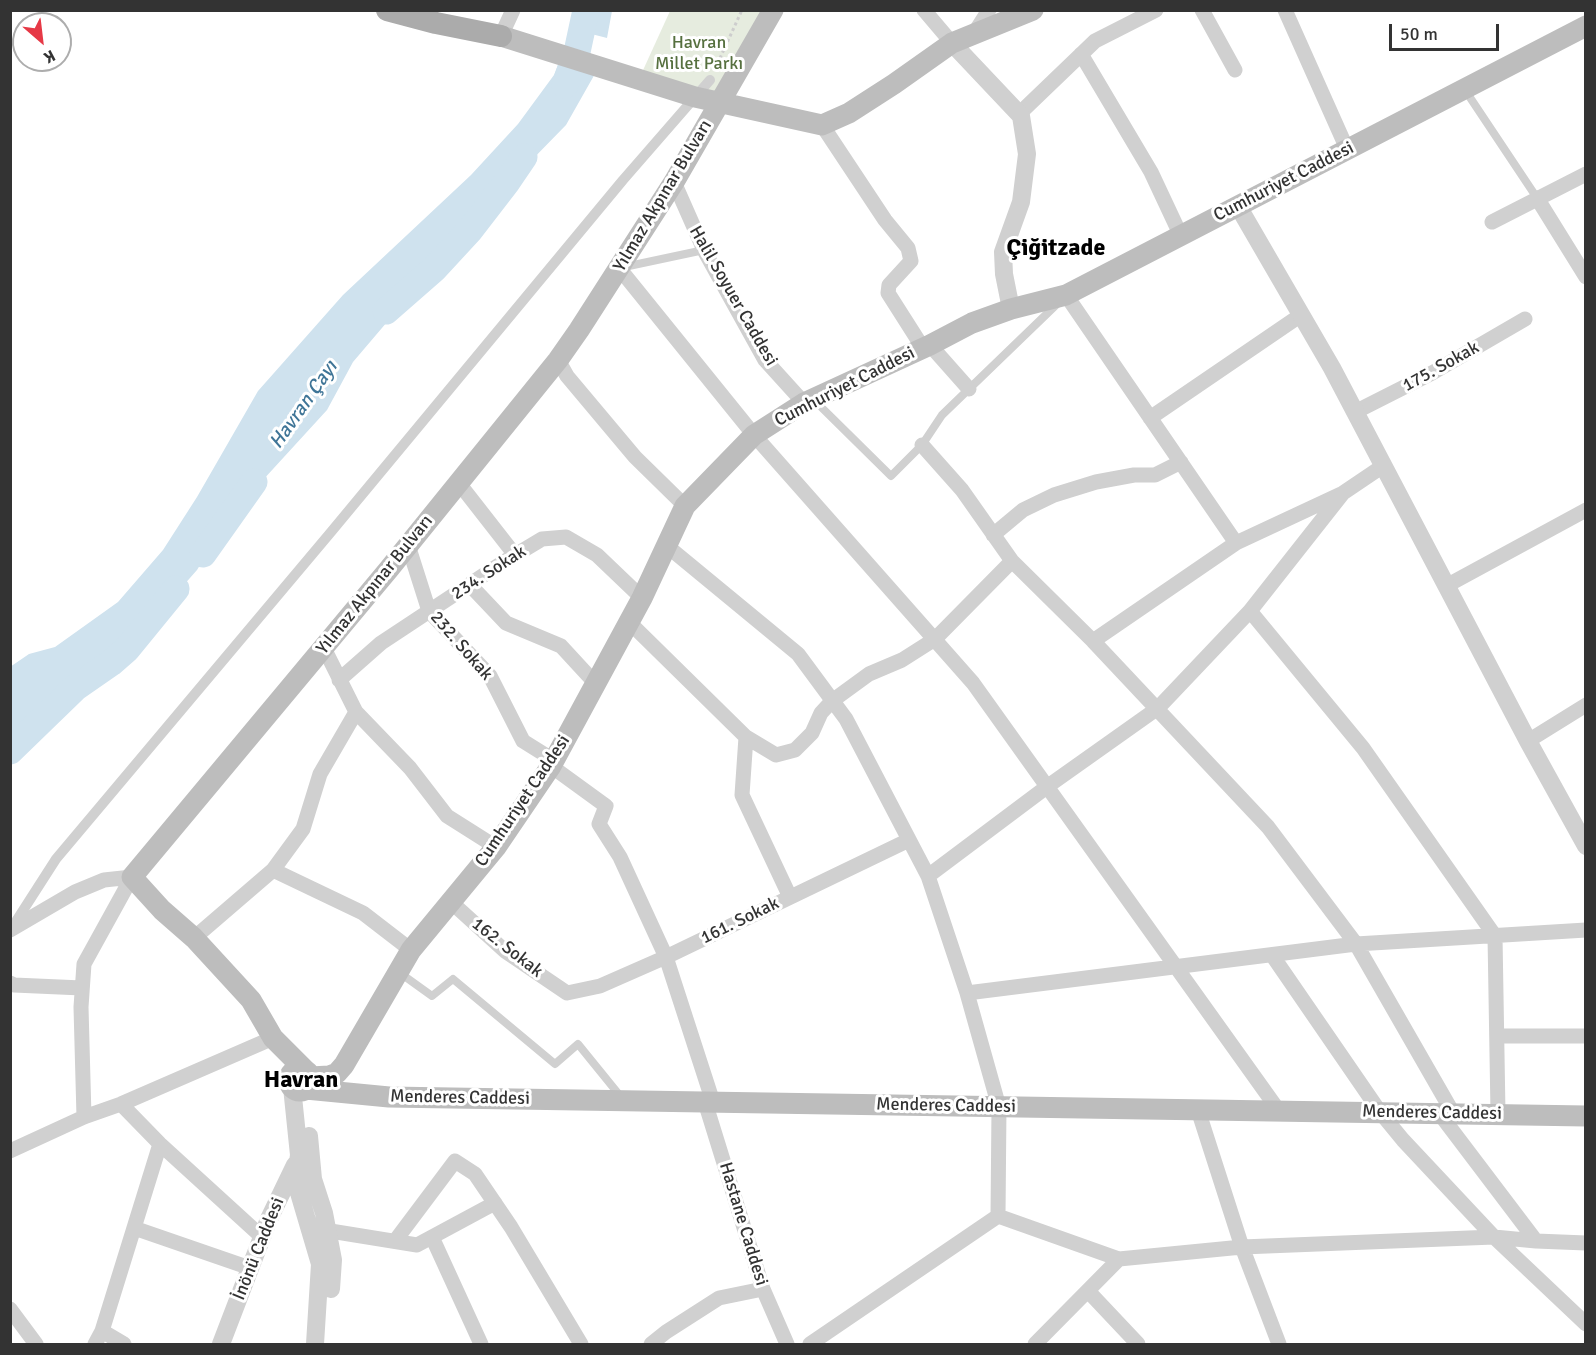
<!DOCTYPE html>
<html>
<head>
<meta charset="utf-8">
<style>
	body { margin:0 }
	#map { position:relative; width:1596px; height:1355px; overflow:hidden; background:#fff; font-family:Signika,sans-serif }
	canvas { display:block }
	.frame { position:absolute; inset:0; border:12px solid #333; pointer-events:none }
	.north { position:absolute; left:12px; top:12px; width:60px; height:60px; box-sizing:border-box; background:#fff; border:2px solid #adadad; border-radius:50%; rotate:152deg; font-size:16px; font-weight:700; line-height:24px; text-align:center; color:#333 }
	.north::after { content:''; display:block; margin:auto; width:21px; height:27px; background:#e63946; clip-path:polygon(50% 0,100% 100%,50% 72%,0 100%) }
	.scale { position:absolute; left:1389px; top:24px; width:110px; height:27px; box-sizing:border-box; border:3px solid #333; border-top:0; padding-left:8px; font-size:18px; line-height:21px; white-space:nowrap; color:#333; -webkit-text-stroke:4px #fff; paint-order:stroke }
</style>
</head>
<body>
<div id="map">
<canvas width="1596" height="1355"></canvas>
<div class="frame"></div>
<div class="north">K</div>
<div class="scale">50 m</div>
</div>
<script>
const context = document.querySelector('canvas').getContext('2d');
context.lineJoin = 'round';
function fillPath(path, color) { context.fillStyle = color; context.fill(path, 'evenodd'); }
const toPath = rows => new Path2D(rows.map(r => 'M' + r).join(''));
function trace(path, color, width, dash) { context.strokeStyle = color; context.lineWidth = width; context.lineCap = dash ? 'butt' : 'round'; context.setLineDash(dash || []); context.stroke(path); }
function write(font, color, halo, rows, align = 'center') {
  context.font = font + ' Signika,sans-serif'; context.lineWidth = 6; context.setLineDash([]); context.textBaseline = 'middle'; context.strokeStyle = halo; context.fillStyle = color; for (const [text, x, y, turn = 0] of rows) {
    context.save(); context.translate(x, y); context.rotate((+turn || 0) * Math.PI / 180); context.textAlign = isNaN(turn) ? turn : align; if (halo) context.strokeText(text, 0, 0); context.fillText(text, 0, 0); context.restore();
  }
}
fillPath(toPath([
	[670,11,773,11,720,103,639,79]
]), '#e6ecdf');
fillPath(toPath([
	[576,11,612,11,607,38,572,29],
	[559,62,596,72,566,125,525,167,449,239,393,315,353,362,327,410,230,516,197,570,160,612,120,644,45,728,11,751,10,667,29,654,55,647,118,602,163,550,197,497,258,391,343,295,471,175,518,124,554,75]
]), '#cfe2ee');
trace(toPath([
	[565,85,577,52,586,10],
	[386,311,434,269,470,230,507,182,524,157],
	[203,554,254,482],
	[10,751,75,688,111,663,127,649,176,589]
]), '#cfe2ee', 27);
trace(toPath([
	[715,69,742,10]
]), '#cdcdcd', 3, [3, 3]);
trace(toPath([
	[1465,90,1537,198],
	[624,267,704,250],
	[814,400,891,476,922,445,942,415,1057,304],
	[400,973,432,996,453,979,555,1064,578,1044,621,1097]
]), '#d0d0d0', 8);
trace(toPath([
	[13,926,56,859,331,532,623,180,710,80]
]), '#d0d0d0', 10);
trace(toPath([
	[924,10,952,43],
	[1202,10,1235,70],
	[1285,10,1347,149],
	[973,35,989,10],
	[501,36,513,10],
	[1081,54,1151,172,1181,236],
	[1019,114,1095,41,1156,10],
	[822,125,885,220,908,248,911,261,889,285,888,293,923,348],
	[674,182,704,250,765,360,804,403],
	[1537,198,1586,277],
	[1492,222,1586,174],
	[619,268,754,435,973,683,1279,1111],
	[1066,295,1236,543],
	[930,345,969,389],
	[558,360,567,376,635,457,685,506],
	[1355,412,1432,373,1525,319],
	[1150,418,1301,315],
	[922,445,962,490,1012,561,1093,641,1268,827,1356,944,1453,1113],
	[458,482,515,555],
	[993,535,1023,510,1054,495,1096,482,1134,475,1155,475,1181,462],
	[408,545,429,611,490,676,523,741,555,761],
	[667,546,798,654,846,719,928,876,967,993,999,1107,998,1216,810,1344],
	[470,585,506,623,561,646,596,684],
	[1446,586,1586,510],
	[1250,611,1363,748,1495,936,1498,1113],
	[629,622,746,737,776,755,795,750,812,733,821,713,832,701,869,674,902,660,935,639,1012,561],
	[1093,641,1236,543,1341,494],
	[324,648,356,712,410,768,447,816,496,847],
	[339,680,381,643,502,563,542,539,566,537,597,555,642,598],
	[746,737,742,795,790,897],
	[1528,741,1586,705],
	[551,766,606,806,599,824,620,857,666,957,713,1102],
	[273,870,363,913,411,950],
	[928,876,1048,786,1158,708,1250,611,1343,493,1383,466],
	[450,901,505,951,567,993,600,986,666,957,909,840],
	[10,930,75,892,104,880,132,877],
	[194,938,273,870,303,829,320,774,356,712],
	[1272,955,1380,1112,1403,1140,1494,1237,1586,1324],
	[10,983,14,985,82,988],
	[967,993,1356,944,1586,930],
	[1497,1036,1586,1036],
	[705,1102,763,1289,787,1344],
	[121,1104,160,1144,262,1237],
	[1198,1110,1242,1247,1279,1344],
	[1439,1113,1536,1241],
	[84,1117,81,1007,84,964,132,877],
	[10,1151,84,1117,121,1104,273,1038],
	[998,1216,1119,1259,1242,1247,1494,1237,1536,1241,1586,1243],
	[134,1228,250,1268],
	[318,1229,417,1245,495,1203],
	[432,1237,481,1344],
	[395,1241,455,1161,475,1174,511,1227,581,1344],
	[1088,1291,1138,1344],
	[10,1309,36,1344],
	[102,1331,124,1344],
	[95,1344,102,1331,160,1144],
	[651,1344,666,1332,719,1298,763,1289],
	[1035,1344,1119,1259]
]), '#d0d0d0', 15);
trace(toPath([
	[952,43,1021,116,1027,154,1021,202,1003,252,1004,274,1011,309],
	[1238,206,1332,368,1528,741,1586,846],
	[292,1087,299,1155,296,1176,299,1193,320,1264,315,1344],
	[309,1136,313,1179,324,1213,333,1260,331,1289],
	[221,1344,269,1219,295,1165]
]), '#d0d0d0', 18);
trace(toPath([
	[501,36,695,97,822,125,849,113,894,84,952,43,1033,10],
	'289 1080a11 11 0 1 1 22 0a11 11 0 1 1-22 0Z',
	[305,1070,273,1038,251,1000,194,938,162,910,132,877,389,569,558,360,579,330,674,182,773,10],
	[311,1077,329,1076,337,1073,344,1065,411,950,496,847,551,766,642,598,685,506,754,435,804,403,930,345,972,323,1011,309,1066,295,1586,26],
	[306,1089,389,1097,1586,1116]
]), '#bdbdbd', 21);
trace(toPath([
	[387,10,436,23,501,36]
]), '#ababab', 22);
write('18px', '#56703f', '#fff', [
	["Havran",699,43],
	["Millet Parkı",699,64]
]);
write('18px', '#333', '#fff', [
	["Cumhuriyet Caddesi",1284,182,-27],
	["Yılmaz Akpınar Bulvarı",663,196,-59],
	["Halil Soyuer Caddesi",733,296,60],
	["175. Sokak",1441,367,-29],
	["Cumhuriyet Caddesi",845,387,-27],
	["234. Sokak",489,573,-33],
	["Yılmaz Akpınar Bulvarı",375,585,-51],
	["232. Sokak",461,646,49],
	["Cumhuriyet Caddesi",523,801,-56],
	["161. Sokak",740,921,-26],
	["162. Sokak",507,948,38],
	["Menderes Caddesi",460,1098,1],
	["Menderes Caddesi",946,1106,1],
	["Menderes Caddesi",1432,1113,1],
	["Hastane Caddesi",743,1224,73],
	["İnönü Caddesi",259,1249,-68]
]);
write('italic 20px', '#3f7597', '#fff', [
	["Havran Çayı",304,405,-55]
]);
write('bold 24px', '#000', '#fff', [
	["Çiğitzade",1056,249],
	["Havran",301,1081]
]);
</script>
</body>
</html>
